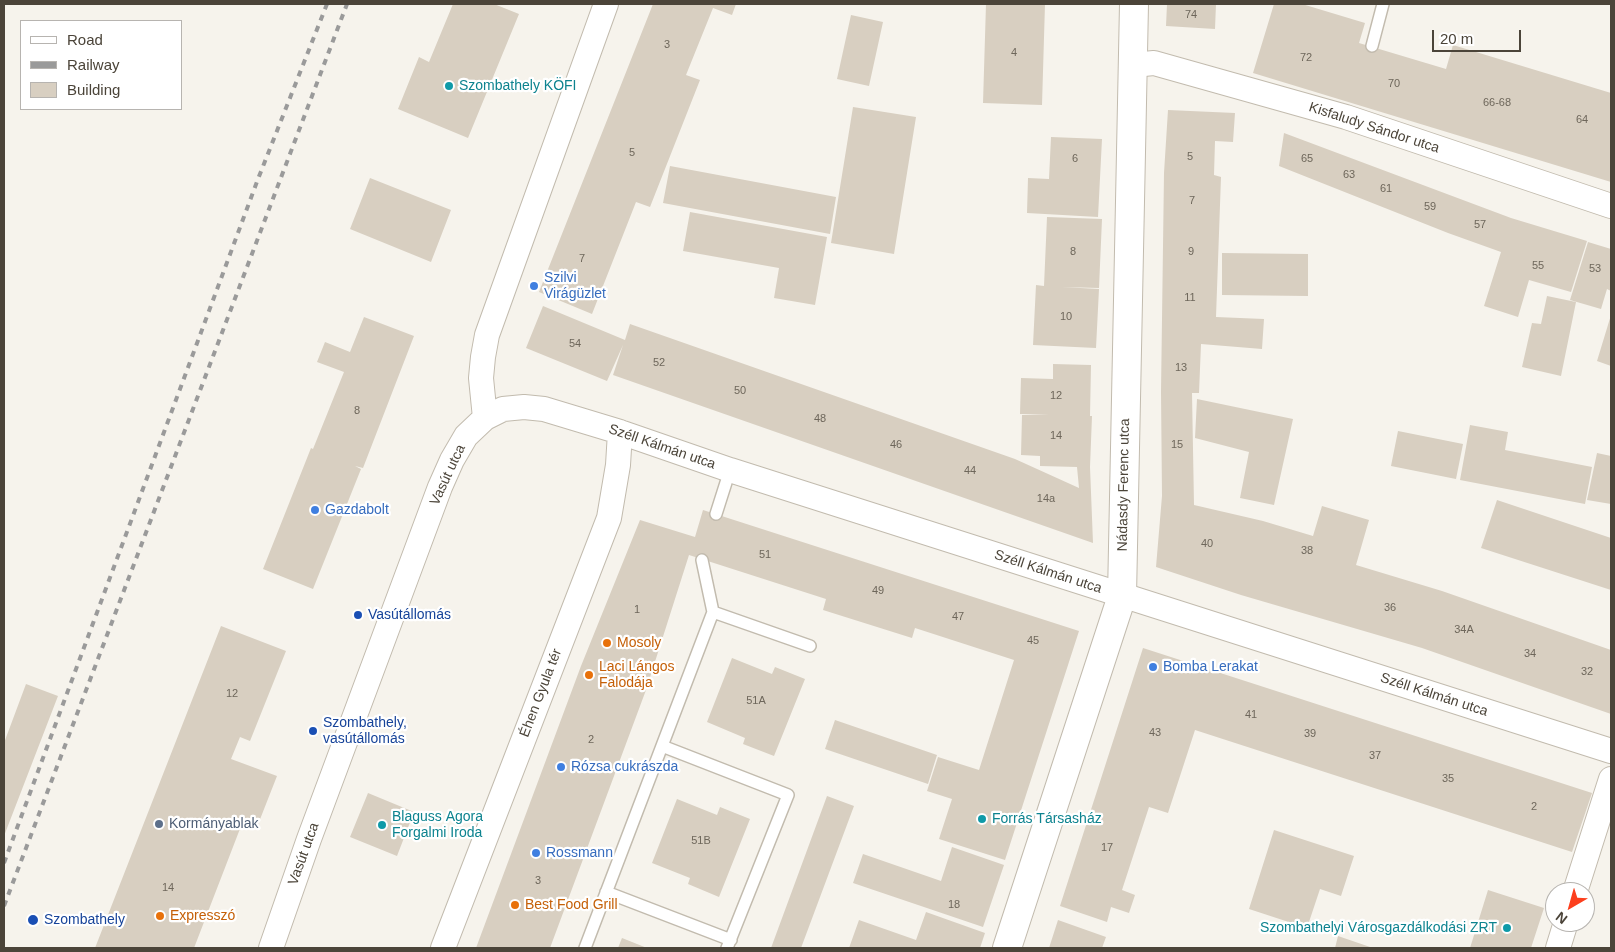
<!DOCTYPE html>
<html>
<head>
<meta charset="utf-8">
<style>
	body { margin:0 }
	#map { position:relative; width:1615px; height:952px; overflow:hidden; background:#f6f3ec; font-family:Arial,sans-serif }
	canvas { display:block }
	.frame { position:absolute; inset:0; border:5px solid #4b4439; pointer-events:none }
	.legend { position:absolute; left:20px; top:20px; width:162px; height:90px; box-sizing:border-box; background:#fff; border:1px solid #b7b4b0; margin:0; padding:6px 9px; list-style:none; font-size:15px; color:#4b4439 }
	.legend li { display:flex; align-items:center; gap:10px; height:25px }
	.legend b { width:25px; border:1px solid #b7b4b0 }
	.north { position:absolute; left:1545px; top:882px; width:50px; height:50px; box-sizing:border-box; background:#fff; border:1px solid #b7b4b0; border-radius:50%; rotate:218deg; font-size:14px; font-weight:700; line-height:20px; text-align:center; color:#4b4439 }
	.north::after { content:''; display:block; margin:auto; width:18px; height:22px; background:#fc3f1d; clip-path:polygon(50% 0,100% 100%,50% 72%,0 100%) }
	.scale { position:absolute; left:1432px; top:30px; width:89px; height:22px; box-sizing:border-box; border:2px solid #4b4439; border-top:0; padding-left:6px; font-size:15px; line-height:18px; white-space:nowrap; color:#4b4439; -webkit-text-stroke:4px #fff; paint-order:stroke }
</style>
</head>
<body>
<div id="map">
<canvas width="1615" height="952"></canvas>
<div class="frame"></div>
<ul class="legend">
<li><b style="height:6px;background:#fff"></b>Road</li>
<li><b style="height:6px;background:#9a9a9a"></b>Railway</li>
<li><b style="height:14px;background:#d8cfc1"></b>Building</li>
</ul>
<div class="north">N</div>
<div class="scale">20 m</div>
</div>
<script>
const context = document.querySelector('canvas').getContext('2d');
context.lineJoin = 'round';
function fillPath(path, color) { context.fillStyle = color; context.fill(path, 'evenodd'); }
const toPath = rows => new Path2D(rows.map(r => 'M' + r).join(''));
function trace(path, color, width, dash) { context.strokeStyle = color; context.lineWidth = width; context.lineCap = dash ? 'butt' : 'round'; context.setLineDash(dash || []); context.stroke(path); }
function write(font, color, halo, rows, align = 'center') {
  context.font = font + ' Arial,sans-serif'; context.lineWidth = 4.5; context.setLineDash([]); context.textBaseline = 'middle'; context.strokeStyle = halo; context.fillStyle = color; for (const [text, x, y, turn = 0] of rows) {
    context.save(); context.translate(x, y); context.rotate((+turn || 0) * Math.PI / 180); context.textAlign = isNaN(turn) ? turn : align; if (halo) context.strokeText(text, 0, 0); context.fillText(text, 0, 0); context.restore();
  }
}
fillPath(toPath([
	[453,4,494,4,519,14,468,138,398,109,419,57,429,62],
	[653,4,736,4,732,15,713,8,686,75,700,80,650,207,636,202,592,314,539,292],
	[986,4,1045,4,1042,105,983,103],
	[1167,4,1216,4,1215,29,1166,26],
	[1274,4,1302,4,1365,23,1359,43,1446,69,1453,45,1611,93,1611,182,1253,73],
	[851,15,883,22,869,86,837,79],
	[853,107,916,117,894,254,831,243],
	[1168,110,1235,113,1233,142,1215,141,1214,175,1221,177,1216,317,1264,319,1262,349,1201,344,1199,393,1192,393,1194,505,1263,521,1313,536,1322,506,1369,520,1356,565,1442,591,1611,650,1611,714,1422,648,1241,595,1156,567,1162,496,1161,392,1164,173],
	[1284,133,1511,218,1587,241,1571,292,1529,280,1518,317,1484,306,1501,252,1448,233,1279,166],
	[1051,137,1102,139,1098,217,1027,213,1028,178,1049,179],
	[670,166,836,197,830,234,663,203],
	[370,178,451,210,431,262,350,229],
	[690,212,827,237,815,305,774,298,779,268,683,251],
	[1047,217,1102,219,1099,288,1062,287,1099,289,1096,348,1033,345,1036,285,1044,286],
	[1588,242,1611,249,1611,291,1607,289,1601,309,1570,300],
	[1222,253,1308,254,1308,296,1222,295],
	[1547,296,1576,302,1561,376,1522,367,1532,323,1541,324],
	[543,306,625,340,630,324,1015,459,1079,488,1077,467,1040,466,1040,456,1021,455,1022,415,1049,414,1020,414,1021,378,1053,379,1053,364,1091,365,1090,416,1092,416,1090,467,1093,543,613,375,623,345,607,381,526,348],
	[1611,315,1611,366,1597,361],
	[364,317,414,336,363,468,355,466,361,469,313,589,263,569,311,448,313,449,344,372,317,362,325,342,350,352],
	[1197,399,1293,419,1274,505,1240,498,1249,452,1195,438],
	[1470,425,1508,432,1505,450,1592,467,1585,504,1460,480],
	[1398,431,1463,444,1456,479,1391,466],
	[1597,453,1611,456,1611,504,1587,500],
	[1497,500,1611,538,1611,590,1481,548],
	[703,510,1079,631,1005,860,939,839,952,799,927,791,938,757,979,770,1014,660,915,628,912,638,823,610,826,599,689,555,646,690,550,948,476,948,581,666,640,520,695,537],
	[221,626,286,651,250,741,240,737,231,759,277,776,257,827,243,821,194,948,95,948],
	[1143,648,1592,793,1572,852,1195,730,1168,813,1149,807,1122,890,1135,895,1129,913,1111,907,1107,922,1060,906],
	[732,658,772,674,775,667,805,679,774,756,743,744,745,738,707,722],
	[26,684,58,696,4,836,4,743],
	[835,720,937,755,928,784,825,749],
	[368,793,414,812,397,856,350,837],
	[827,796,854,806,801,948,771,948],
	[677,799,717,815,720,807,750,819,719,897,688,884,690,878,652,863],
	[1274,830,1354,856,1341,896,1320,889,1307,928,1249,909],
	[952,847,1004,865,983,927,853,883,863,854,941,881],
	[1488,890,1544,908,1531,948,1470,948],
	[926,912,985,933,980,948,849,948,859,920,916,940],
	[1058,920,1106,937,1102,948,1049,948],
	[1338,936,1373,948,1335,948],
	[622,938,647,948,618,948]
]), '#d8cfc1');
const service = toPath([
	[1372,46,1383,4],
	[716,514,730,470],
	[713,612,810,646],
	[662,746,788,795,727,948],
	[606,892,731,940],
	[585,948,713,612,702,560]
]);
const minor = toPath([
	[1133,65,1154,63,1346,117,1611,206],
	[485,418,481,378,483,357,487,335,606,4],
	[1575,892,1611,779],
	[271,948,309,839,440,487,452,460,466,436,485,418,503,409,524,407,544,409,620,432,730,470,1611,751],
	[443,948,609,518,618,465,620,432],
	[1558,948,1566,922]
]);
const tertiary = toPath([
	[1007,948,1122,596,1134,4]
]);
trace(service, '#c2bbae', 14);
trace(minor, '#c2bbae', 26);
trace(tertiary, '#c2bbae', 30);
trace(service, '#fff', 11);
trace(minor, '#fff', 24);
trace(tertiary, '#fff', 28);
trace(toPath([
	[4,863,258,179,327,4],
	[4,906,347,4]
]), '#9a9a9a', 4, [6, 6]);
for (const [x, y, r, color] of [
	[449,86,5,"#0f9aa8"],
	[534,286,5,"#3f7fe0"],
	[315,510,5,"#3f7fe0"],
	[358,615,5,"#1a4fb4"],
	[607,643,5,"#e8710a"],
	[1153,667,5,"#3f7fe0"],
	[589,675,5,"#e8710a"],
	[313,731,5,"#1a4fb4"],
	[561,767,5,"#3f7fe0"],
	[982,819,5,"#0f9aa8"],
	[159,824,5,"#5c6f8a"],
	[382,825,5,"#0f9aa8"],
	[536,853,5,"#3f7fe0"],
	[515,905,5,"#e8710a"],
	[160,916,5,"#e8710a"],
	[33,920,6,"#1a4fb4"],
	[1507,928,5,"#0f9aa8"]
]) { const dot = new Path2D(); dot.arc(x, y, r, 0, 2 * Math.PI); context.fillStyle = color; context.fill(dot); trace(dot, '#fff', 2); }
write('11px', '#6e675b', null, [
	["74",1191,15],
	["3",667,45],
	["4",1014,53],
	["72",1306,58],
	["70",1394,84],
	["66-68",1497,103],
	["64",1582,120],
	["5",632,153],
	["5",1190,157],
	["6",1075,159],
	["65",1307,159],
	["63",1349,175],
	["61",1386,189],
	["7",1192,201],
	["59",1430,207],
	["57",1480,225],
	["8",1073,252],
	["9",1191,252],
	["7",582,259],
	["55",1538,266],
	["53",1595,269],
	["11",1190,298],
	["10",1066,317],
	["54",575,344],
	["52",659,363],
	["13",1181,368],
	["50",740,391],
	["12",1056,396],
	["8",357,411],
	["48",820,419],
	["14",1056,436],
	["46",896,445],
	["15",1177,445],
	["44",970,471],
	["14a",1046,499],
	["40",1207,544],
	["38",1307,551],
	["51",765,555],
	["49",878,591],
	["36",1390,608],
	["1",637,610],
	["47",958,617],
	["34A",1464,630],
	["45",1033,641],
	["34",1530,654],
	["32",1587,672],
	["12",232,694],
	["51A",756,701],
	["41",1251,715],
	["43",1155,733],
	["39",1310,734],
	["2",591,740],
	["37",1375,756],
	["35",1448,779],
	["2",1534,807],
	["51B",701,841],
	["17",1107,848],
	["3",538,881],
	["14",168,888],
	["18",954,905]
]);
write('14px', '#0d838f', '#fff', [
	["Szombathely KÖFI",459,86],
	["Blaguss Agora",392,817],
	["Forgalmi Iroda",392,833],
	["Forrás Társasház",992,819],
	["Szombathelyi Városgazdálkodási ZRT",1497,928,"right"]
], 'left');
write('14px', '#4b4439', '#fff', [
	["Kisfaludy Sándor utca",1374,128,18],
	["Széll Kálmán utca",662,447,19],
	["Vasút utca",448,475,-65],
	["Nádasdy Ferenc utca",1124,485,-89],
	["Széll Kálmán utca",1048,572,18],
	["Éhen Gyula tér",541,693,-69],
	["Széll Kálmán utca",1434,695,18],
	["Vasút utca",304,854,-70]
]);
write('14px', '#366cbe', '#fff', [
	["Szilvi",544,278],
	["Virágüzlet",544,294],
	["Gazdabolt",325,510],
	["Bomba Lerakat",1163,667],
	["Rózsa cukrászda",571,767],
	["Rossmann",546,853]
], 'left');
write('14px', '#164399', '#fff', [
	["Vasútállomás",368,615],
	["Szombathely,",323,723],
	["vasútállomás",323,739],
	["Szombathely",44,920]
], 'left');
write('14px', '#c56008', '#fff', [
	["Mosoly",617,643],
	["Laci Lángos",599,667],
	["Falodája",599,683],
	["Best Food Grill",525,905],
	["Expresszó",170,916]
], 'left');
write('14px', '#4e5e75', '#fff', [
	["Kormányablak",169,824]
], 'left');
</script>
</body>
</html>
